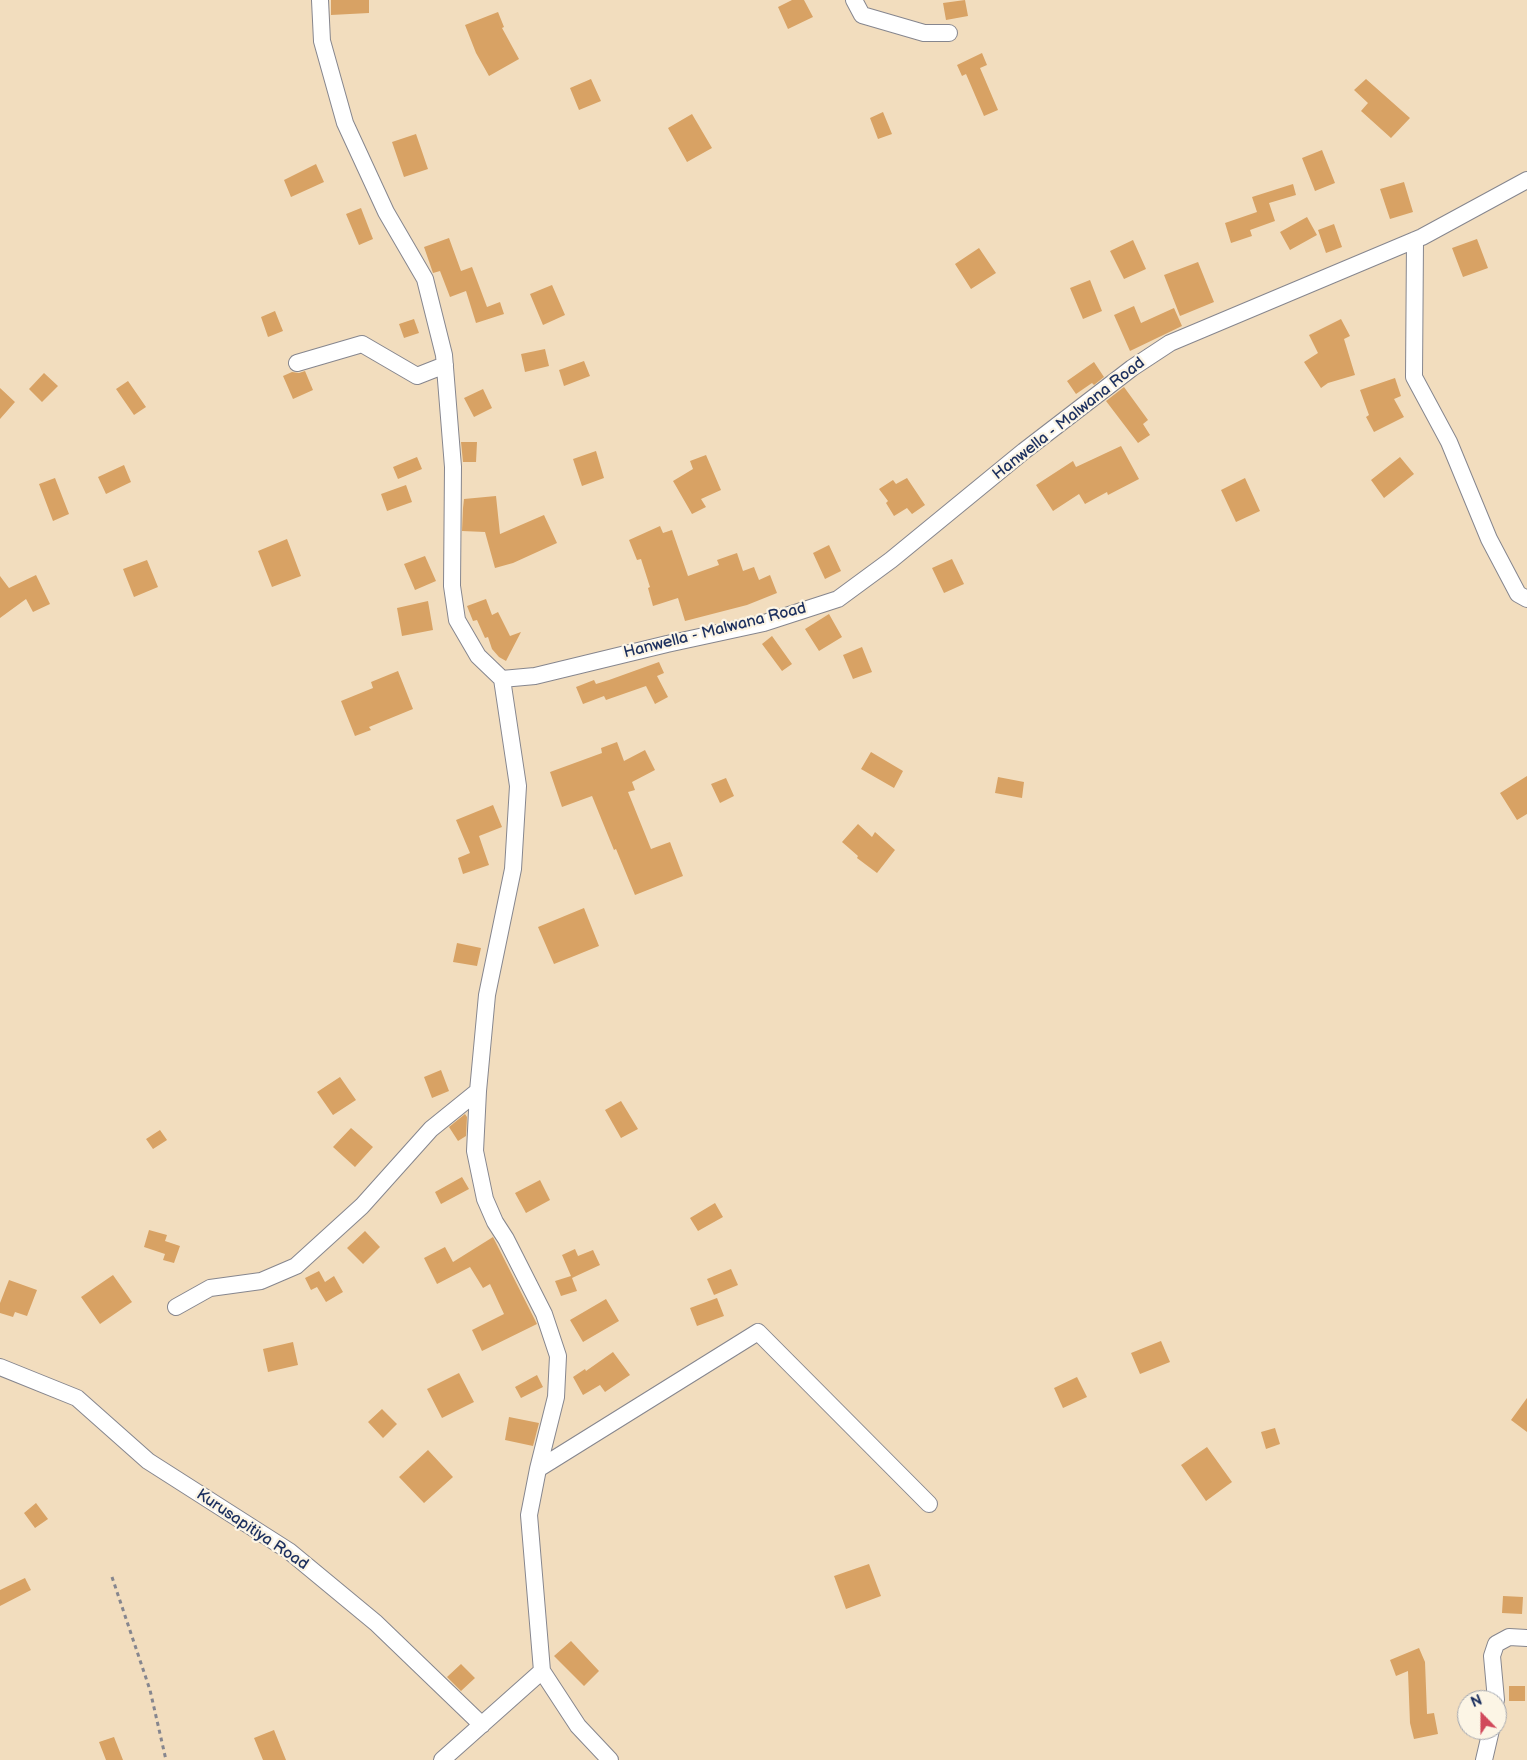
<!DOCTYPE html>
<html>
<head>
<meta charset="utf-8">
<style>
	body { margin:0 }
	#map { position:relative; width:1527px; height:1760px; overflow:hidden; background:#f2ddbe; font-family:"Balsamiq Sans",sans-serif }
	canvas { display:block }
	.north { position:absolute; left:1457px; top:1690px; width:50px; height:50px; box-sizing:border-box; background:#fcf5e5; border:1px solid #a2a6af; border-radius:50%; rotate:338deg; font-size:14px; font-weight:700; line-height:20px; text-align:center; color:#1b2f5e }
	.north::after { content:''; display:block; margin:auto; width:18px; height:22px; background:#d1495b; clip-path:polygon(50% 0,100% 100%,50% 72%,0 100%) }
</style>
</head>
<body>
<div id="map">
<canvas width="1527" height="1760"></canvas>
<div class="north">N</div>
</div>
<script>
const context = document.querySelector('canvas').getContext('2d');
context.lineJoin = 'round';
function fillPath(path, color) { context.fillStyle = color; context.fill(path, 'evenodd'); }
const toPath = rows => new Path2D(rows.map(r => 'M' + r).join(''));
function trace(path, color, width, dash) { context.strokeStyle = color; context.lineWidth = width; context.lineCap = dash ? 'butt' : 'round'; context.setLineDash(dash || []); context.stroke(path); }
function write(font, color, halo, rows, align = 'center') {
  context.font = font + ' "Balsamiq Sans",sans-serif'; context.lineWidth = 4.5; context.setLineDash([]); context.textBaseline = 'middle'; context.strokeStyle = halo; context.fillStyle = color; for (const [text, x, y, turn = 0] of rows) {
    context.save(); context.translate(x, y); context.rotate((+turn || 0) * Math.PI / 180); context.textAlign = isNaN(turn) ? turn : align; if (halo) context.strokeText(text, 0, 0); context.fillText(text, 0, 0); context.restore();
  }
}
fillPath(toPath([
	[331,0,369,0,369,13,331,15],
	[792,0,804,0,813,17,788,29,778,7],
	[965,0,968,16,946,20,943,3],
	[498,12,504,27,502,28,519,59,489,76,476,53,465,25],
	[982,53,987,65,980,68,998,110,984,116,966,74,962,76,957,65],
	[591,79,601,101,579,110,570,88],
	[1366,79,1410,118,1391,138,1361,111,1368,103,1354,90],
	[883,112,892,134,878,139,870,118],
	[692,114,712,148,687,162,668,128],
	[416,134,428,169,404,177,392,142],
	[1322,150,1335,183,1315,191,1302,158],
	[316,164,324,182,291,197,284,180],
	[1404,182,1413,212,1390,219,1380,189],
	[1293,184,1296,195,1269,203,1275,221,1250,230,1252,236,1231,243,1225,223,1257,212,1252,197],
	[361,208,373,239,359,245,346,214],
	[1307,217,1317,235,1290,250,1280,232],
	[1334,224,1342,247,1326,253,1318,230],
	[449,238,461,271,472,267,487,307,500,302,504,314,476,323,466,291,450,297,440,271,433,273,424,247],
	[1477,239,1488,268,1463,277,1452,248],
	[1133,240,1146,269,1124,279,1110,251],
	[979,248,996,273,971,289,955,264],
	[1198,262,1214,302,1180,316,1164,275],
	[1090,280,1102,311,1083,319,1070,288],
	[552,285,565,315,543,325,530,294],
	[1134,306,1141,323,1174,308,1182,326,1130,351,1114,315],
	[275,311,283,331,268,337,261,317],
	[414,319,419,333,404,338,399,324],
	[1341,319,1350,336,1344,339,1355,375,1328,383,1321,388,1304,362,1318,353,1309,335],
	[545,349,549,366,525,372,521,354],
	[584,361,590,376,564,386,559,370],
	[1094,362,1104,377,1094,385,1092,383,1076,394,1067,381],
	[305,371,313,390,293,399,283,376,292,372,299,373],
	[44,373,58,386,42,402,29,389],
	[1395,378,1401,396,1394,399,1404,417,1374,432,1366,417,1369,415,1360,390],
	[128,381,146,407,134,415,116,389],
	[1124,387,1148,420,1143,424,1150,435,1138,443,1106,401],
	[0,388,15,402,0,419],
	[483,389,492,408,474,417,464,398],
	[461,442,477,442,476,462,463,462],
	[1121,446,1139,479,1108,495,1107,492,1085,504,1079,494,1053,511,1036,485,1073,461,1076,467],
	[596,451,604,478,582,486,573,459],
	[706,455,721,490,701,499,706,507,692,514,673,481,693,469,690,461],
	[417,457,422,469,398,479,393,467],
	[1400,457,1414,474,1384,498,1371,480],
	[124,465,131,482,106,494,98,477],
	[55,478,69,514,53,521,39,484],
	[907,478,925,505,912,514,907,508,894,516,886,503,888,501,879,489,893,480,896,484],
	[1245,478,1260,511,1236,522,1221,490],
	[406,485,412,502,387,511,381,494],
	[496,496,500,534,544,515,557,543,513,563,495,568,485,532,462,531,463,508,464,499],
	[660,526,663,533,672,530,688,576,719,565,717,560,737,553,743,571,754,567,759,580,770,575,777,593,747,605,685,621,678,598,653,606,648,588,650,587,641,559,637,560,629,540],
	[287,539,301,576,272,587,258,551],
	[829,545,841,571,825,579,813,553],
	[425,556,436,581,415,590,404,564],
	[952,559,964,584,944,593,932,568],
	[147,560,158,587,134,597,123,569],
	[36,575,50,604,33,612,26,599,0,618,0,576,9,588],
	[486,599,492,615,498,612,510,636,521,632,506,661,499,657,492,649,488,637,485,638,477,620,473,621,467,606],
	[428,601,433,630,402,636,397,608],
	[829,614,842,637,819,651,805,629],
	[772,636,792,664,782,671,762,644],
	[862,647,872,672,853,679,843,655],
	[659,662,664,673,657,676,668,697,655,704,646,686,606,700,604,696,583,704,576,687,594,680,596,684,609,680],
	[398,671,413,709,369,727,371,730,355,736,341,701,373,688,371,682],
	[617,742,624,761,645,750,655,770,632,782,635,790,628,792,651,849,670,842,683,876,635,895,616,849,614,850,592,796,562,807,550,772,602,753,601,748],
	[871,752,903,771,894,788,861,769],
	[1527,776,1527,814,1517,820,1500,793],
	[998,777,1024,782,1022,798,995,793],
	[726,778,734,796,720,803,711,784],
	[493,805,502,827,479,836,489,865,463,874,458,858,470,853,456,820],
	[858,824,872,837,875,832,895,850,877,873,857,858,858,856,842,842],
	[584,908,599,946,554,964,538,927],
	[457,943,481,948,477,966,453,962],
	[441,1070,449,1091,432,1098,424,1077],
	[340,1077,356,1100,333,1115,317,1092],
	[621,1101,638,1129,621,1138,605,1110],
	[465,1114,467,1117,466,1136,458,1141,449,1127],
	[351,1128,373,1147,355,1167,333,1147],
	[160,1130,167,1140,153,1149,146,1139],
	[462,1177,469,1189,441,1204,435,1192],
	[540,1180,550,1200,526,1213,515,1193],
	[715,1203,723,1217,698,1231,690,1218],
	[149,1230,167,1235,165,1241,180,1246,174,1263,163,1260,165,1254,144,1247],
	[365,1231,380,1247,363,1264,347,1248],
	[493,1237,537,1324,482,1351,472,1330,504,1314,490,1284,483,1288,470,1267,437,1284,424,1258,445,1247,453,1262],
	[575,1249,578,1256,593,1250,600,1265,572,1278,577,1291,561,1296,555,1281,571,1276,562,1255],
	[731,1269,738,1285,714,1295,707,1279],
	[319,1271,325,1282,334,1276,343,1292,326,1302,317,1287,311,1290,305,1278],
	[113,1275,132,1302,100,1324,81,1297],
	[9,1280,37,1290,27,1316,15,1312,13,1317,0,1313,0,1303],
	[717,1298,724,1316,697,1326,690,1308],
	[606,1299,619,1321,583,1342,570,1320],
	[1161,1341,1170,1362,1140,1374,1131,1353],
	[293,1342,298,1365,268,1372,263,1349],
	[613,1352,630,1375,605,1392,600,1385,583,1395,573,1377,585,1369,586,1371],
	[459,1373,474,1402,442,1418,427,1389],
	[537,1375,543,1387,521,1398,515,1387],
	[1077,1377,1087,1397,1063,1408,1054,1388],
	[1527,1398,1527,1432,1511,1420],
	[382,1409,397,1424,383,1438,368,1422],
	[509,1417,539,1423,533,1446,505,1440],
	[1275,1428,1280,1444,1266,1449,1261,1432],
	[1207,1447,1232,1482,1206,1501,1181,1465],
	[428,1450,453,1477,424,1503,399,1477],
	[36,1503,48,1519,35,1528,24,1513],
	[869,1564,881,1596,846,1609,834,1576],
	[25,1578,31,1590,0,1606,0,1590],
	[1503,1596,1523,1597,1522,1614,1502,1613],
	[571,1641,599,1671,584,1686,554,1656],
	[1419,1648,1425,1662,1427,1714,1434,1713,1438,1734,1414,1739,1410,1723,1408,1671,1396,1676,1390,1660],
	[461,1664,475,1678,461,1691,447,1677],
	[1509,1686,1525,1686,1525,1701,1509,1701],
	[274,1730,286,1760,263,1760,254,1738],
	[114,1737,123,1760,106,1760,99,1742]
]), '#d8a264');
const minor = toPath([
	[320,0,322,41,345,123,386,212,425,279,444,355,453,467,452,586,457,620,478,656,502,679,535,676,667,644,764,623,838,599,891,560,1024,451,1132,368,1170,343,1422,237,1527,180],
	[854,0,862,15,924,33,949,33],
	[1415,240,1414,377,1449,442,1489,539,1518,594,1527,599],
	[297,363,362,344,417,376,445,365],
	[502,679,518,786,513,869,487,995,478,1091,475,1151,485,1199,495,1222,506,1239,544,1314,558,1356,556,1397,538,1469,529,1515,542,1671,578,1726,610,1760],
	[176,1307,210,1288,261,1281,296,1266,362,1206,431,1129,478,1091],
	[0,1367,77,1398,148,1461,289,1551,376,1623,482,1725],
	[538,1469,758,1332,929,1504],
	[1496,1700,1492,1656,1496,1644,1509,1637,1527,1638],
	[442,1760,542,1671],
	[1484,1760,1491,1730]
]);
trace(minor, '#86868e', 18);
trace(toPath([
	[112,1577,150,1690,166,1760]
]), '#86868e', 3, [4, 4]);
trace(minor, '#fff', 16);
write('16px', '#1b2f5e', '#fcf5e5', [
	["Hanwella - Malwana Road",1069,419,-38],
	["Hanwella - Malwana Road",715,631,-14],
	["Kurusapitiya Road",252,1530,34]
]);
</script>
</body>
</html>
